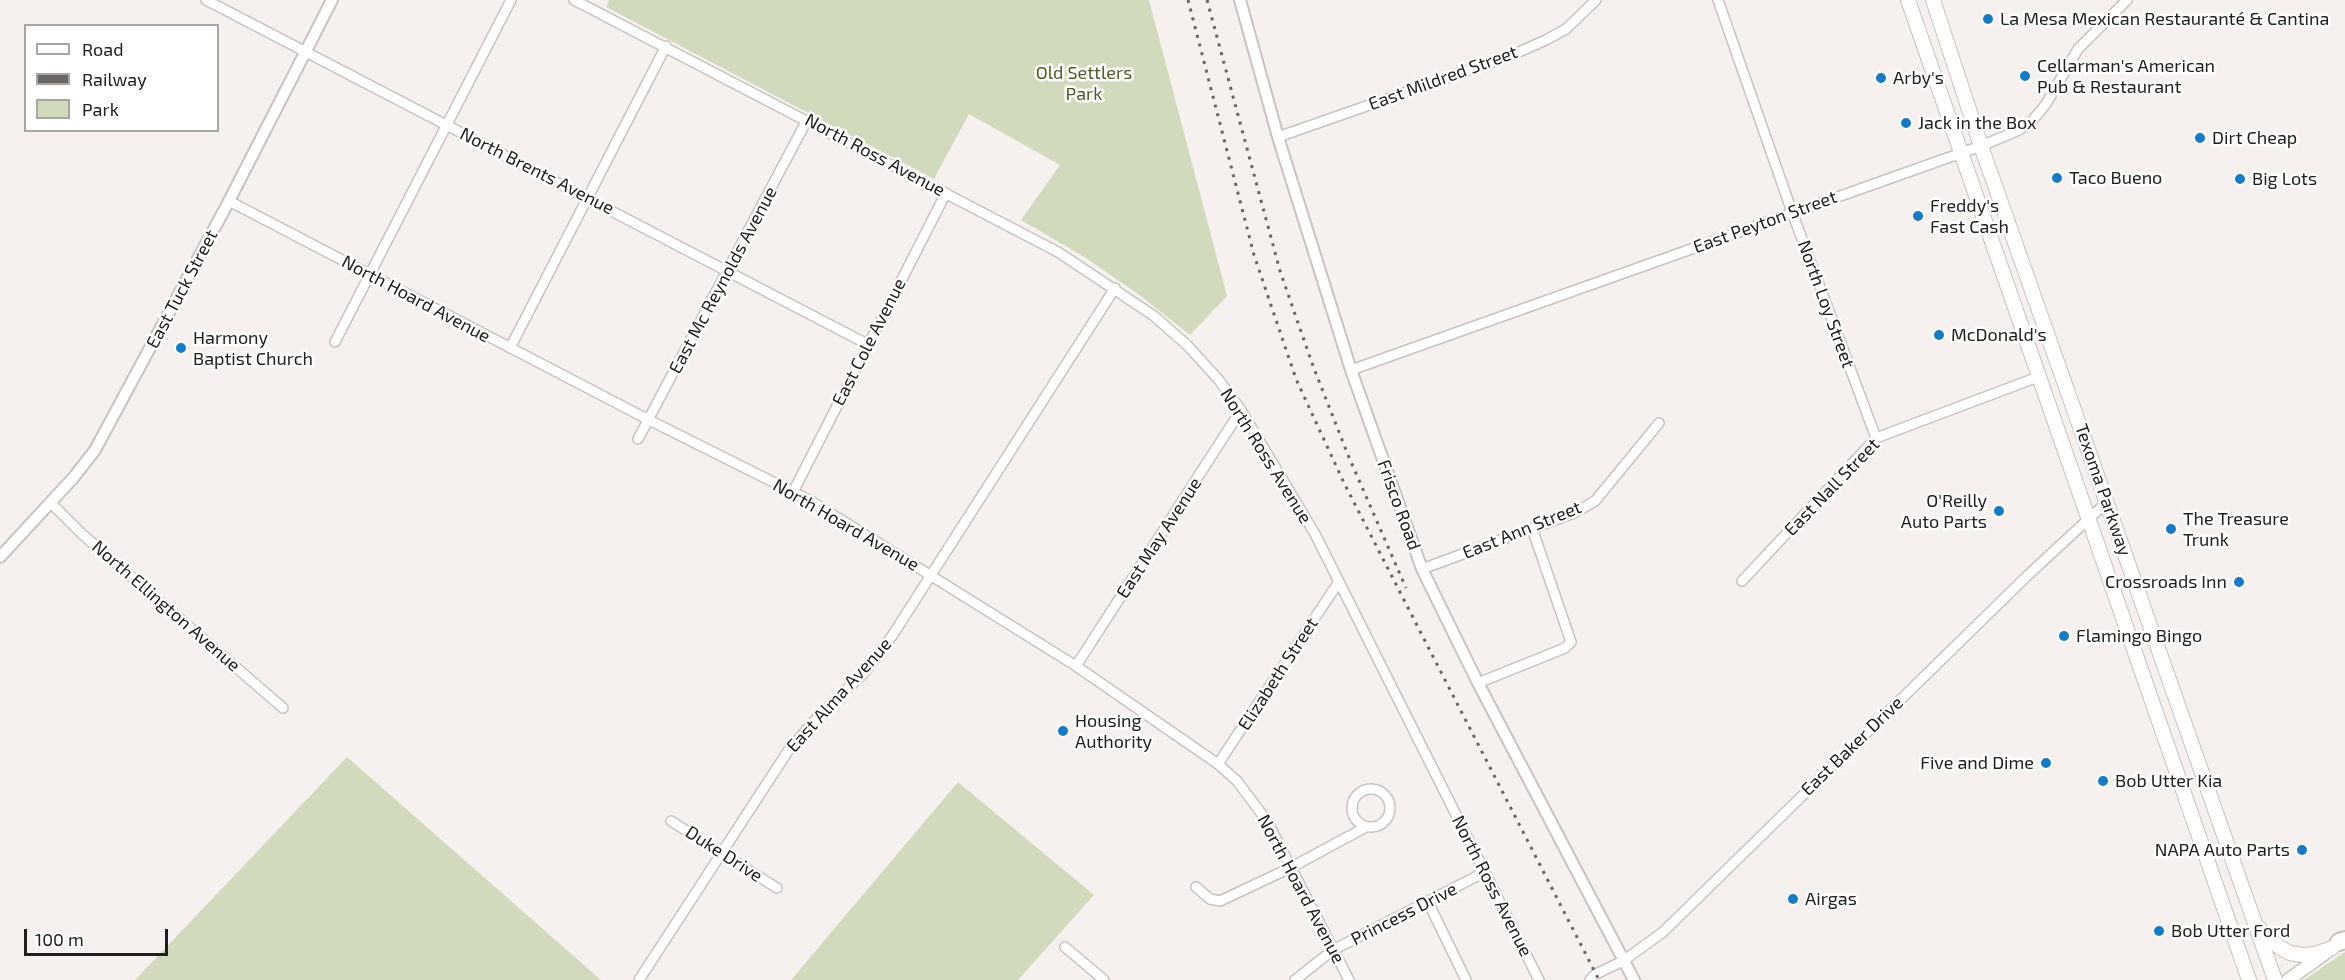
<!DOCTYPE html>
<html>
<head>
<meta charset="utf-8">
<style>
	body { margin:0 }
	#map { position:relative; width:2345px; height:980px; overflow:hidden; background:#f6f1ee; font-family:"Exo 2",sans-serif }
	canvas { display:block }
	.legend { position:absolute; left:24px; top:24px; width:195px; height:108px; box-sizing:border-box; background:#fff; border:2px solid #a7a6a5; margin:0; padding:8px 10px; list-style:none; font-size:18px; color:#22201f }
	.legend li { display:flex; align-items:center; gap:12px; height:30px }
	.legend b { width:30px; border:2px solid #a7a6a5 }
	.scale { position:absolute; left:24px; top:929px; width:144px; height:27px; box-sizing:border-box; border:3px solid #22201f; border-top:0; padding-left:8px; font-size:18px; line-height:21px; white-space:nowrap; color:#22201f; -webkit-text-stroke:4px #fff; paint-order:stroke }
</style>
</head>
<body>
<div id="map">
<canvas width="2345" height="980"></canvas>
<ul class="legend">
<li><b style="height:8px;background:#fff"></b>Road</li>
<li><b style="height:8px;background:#686564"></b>Railway</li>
<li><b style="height:16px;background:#d2dabe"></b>Park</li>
</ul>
<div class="scale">100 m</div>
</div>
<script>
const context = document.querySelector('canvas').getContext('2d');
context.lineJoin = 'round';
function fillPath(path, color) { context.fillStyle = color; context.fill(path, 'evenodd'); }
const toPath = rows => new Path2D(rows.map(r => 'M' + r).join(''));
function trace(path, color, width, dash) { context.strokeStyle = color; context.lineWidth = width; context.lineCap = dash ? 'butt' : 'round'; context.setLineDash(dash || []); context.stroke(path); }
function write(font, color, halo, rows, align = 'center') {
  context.font = font + ' "Exo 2",sans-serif'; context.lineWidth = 5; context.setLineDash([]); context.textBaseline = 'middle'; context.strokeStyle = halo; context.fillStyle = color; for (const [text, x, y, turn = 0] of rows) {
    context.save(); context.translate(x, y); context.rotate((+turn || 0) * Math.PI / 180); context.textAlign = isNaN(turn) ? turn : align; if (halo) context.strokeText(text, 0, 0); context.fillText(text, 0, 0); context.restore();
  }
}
fillPath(toPath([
	[609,0,1149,0,1227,296,1190,335,1142,297,1086,258,1021,220,1060,165,969,114,934,179,606,7],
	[347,757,601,980,135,980],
	[958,782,1094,895,1018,980,791,980],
	[2345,952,2345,980,2304,980,2340,955]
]), '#d2dabe');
const minor = toPath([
	[206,0,867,344],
	[574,0,1058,252,1154,316,1187,345,1218,379,1241,410,1315,534,1539,980],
	[1718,0,1792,212,1876,438],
	[1278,137,1512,55,1546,40,1566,29,1596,0],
	[229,201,649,420,811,501,1076,666,1218,764,1237,781,1267,821,1349,980],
	[335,342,511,0],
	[510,348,666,46],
	[1351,370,1981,146,2019,130,2032,121,2046,104,2078,49,2127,0],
	[638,439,807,120],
	[793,492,946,193],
	[50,502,82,534,283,708],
	[1422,569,1574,513,1595,501,1659,423],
	[1742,581,1876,438,2038,377],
	[1076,666,1241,410],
	[1478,683,1565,648,1571,642,1532,528],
	[1218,764,1338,583],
	'1352 808a19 19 0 1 1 38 0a19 19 0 1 1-38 0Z',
	[671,821,777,888],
	[1196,887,1210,899,1220,901,1290,868,1366,827],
	[1428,902,1466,980],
	[1065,947,1104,980],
	[639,980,788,751,816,719,864,673,892,636,1115,288],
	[1295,980,1333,950,1485,872],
	[1590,980,1596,974,1623,961,1663,932,2027,576,2107,502]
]);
const tertiary = toPath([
	[1240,0,1278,137,1351,370,1422,569,1478,683,1634,980],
	[0,557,74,477,95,450,229,201,332,0]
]);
const secondary = toPath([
	[2288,980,2327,952]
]);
const primary = toPath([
	[1908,0,2249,980],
	[1933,0,1981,146,2275,980],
	[2258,927,2279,947,2290,953,2302,955,2315,954,2332,948]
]);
const motorway = toPath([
	[2339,942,2345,940]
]);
trace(minor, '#c8c3c0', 12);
trace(tertiary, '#c8c3c0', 14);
trace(secondary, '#c8c3c0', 15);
trace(primary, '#c8c3c0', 16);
trace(motorway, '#c8c3c0', 20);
trace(minor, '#fff', 9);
trace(tertiary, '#fff', 10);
trace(secondary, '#fff', 12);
trace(primary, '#fff', 14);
trace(motorway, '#fff', 16);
trace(toPath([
	[1188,0,1254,255,1296,379,1344,483,1599,980],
	[1207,0,1280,271,1313,366,1348,455,1406,588]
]), '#686564', 3, [3, 6]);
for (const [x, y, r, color] of [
	[1988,19,6,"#167ac5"],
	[2025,76,6,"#167ac5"],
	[1881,78,6,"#167ac5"],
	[1906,123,6,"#167ac5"],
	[2200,138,6,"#167ac5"],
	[2057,178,6,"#167ac5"],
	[2240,179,6,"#167ac5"],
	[1918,216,6,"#167ac5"],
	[1939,335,6,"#167ac5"],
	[181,348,6,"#167ac5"],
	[1999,511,6,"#167ac5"],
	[2171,529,6,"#167ac5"],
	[2239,582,6,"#167ac5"],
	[2064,636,6,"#167ac5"],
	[1063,731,6,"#167ac5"],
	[2046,763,6,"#167ac5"],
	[2103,781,6,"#167ac5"],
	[2302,850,6,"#167ac5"],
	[1793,899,6,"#167ac5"],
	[2159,931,6,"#167ac5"]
]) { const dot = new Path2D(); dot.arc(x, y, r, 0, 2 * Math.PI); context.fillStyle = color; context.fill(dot); trace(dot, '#fff', 2); }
write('18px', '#22201f', '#fff', [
	["La Mesa Mexican Restauranté & Cantina",2000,19],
	["Cellarman's American",2037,66],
	["Pub & Restaurant",2037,87],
	["Arby's",1893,78],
	["Jack in the Box",1918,123],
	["Dirt Cheap",2212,138],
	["Taco Bueno",2069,178],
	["Big Lots",2252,179],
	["Freddy's",1930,206],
	["Fast Cash",1930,227],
	["McDonald's",1951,335],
	["Harmony",193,338],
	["Baptist Church",193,359],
	["O'Reilly",1987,501,"right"],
	["Auto Parts",1987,522,"right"],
	["The Treasure",2183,519],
	["Trunk",2183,540],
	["Crossroads Inn",2227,582,"right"],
	["Flamingo Bingo",2076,636],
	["Housing",1075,721],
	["Authority",1075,742],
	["Five and Dime",2034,763,"right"],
	["Bob Utter Kia",2115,781],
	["NAPA Auto Parts",2290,850,"right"],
	["Airgas",1805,899],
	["Bob Utter Ford",2171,931]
], 'left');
write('18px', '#4f5a27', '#fff', [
	["Old Settlers",1084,73],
	["Park",1084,94]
]);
write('18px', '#22201f', '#fff', [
	["East Mildred Street",1443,78,-20],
	["North Ross Avenue",875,155,28],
	["North Brents Avenue",537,171,27],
	["East Peyton Street",1765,222,-20],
	["East Mc Reynolds Avenue",723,280,-62],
	["East Tuck Street",182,289,-62],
	["North Hoard Avenue",416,299,28],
	["North Loy Street",1826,304,70],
	["East Cole Avenue",869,342,-63],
	["North Ross Avenue",1266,456,58],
	["East Nall Street",1832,487,-46],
	["Texoma Parkway",2103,490,71],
	["Frisco Road",1399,505,70],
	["North Hoard Avenue",846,525,30],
	["East Ann Street",1522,530,-22],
	["East May Avenue",1159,538,-57],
	["North Ellington Avenue",166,606,41],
	["Elizabeth Street",1278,674,-57],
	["East Alma Avenue",839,695,-48],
	["East Baker Drive",1852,746,-44],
	["Duke Drive",724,854,33],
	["North Ross Avenue",1492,886,63],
	["North Hoard Avenue",1301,889,62],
	["Princess Drive",1404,914,-27]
]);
</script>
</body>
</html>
